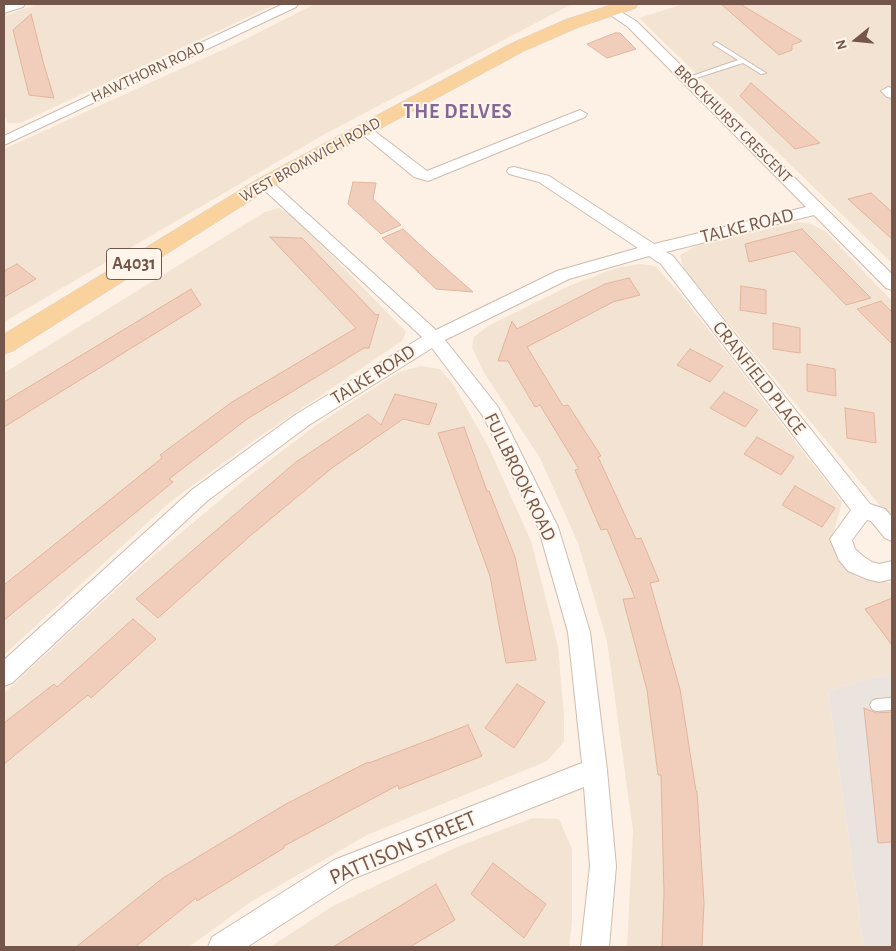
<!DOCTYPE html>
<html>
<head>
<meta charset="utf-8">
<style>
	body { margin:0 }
	#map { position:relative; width:896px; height:951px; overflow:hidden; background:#fcf1e4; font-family:"Alegreya Sans",sans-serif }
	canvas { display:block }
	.frame { position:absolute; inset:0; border:5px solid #74574a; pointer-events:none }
	.north { position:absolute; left:831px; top:15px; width:50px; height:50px; -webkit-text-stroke:4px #fff5ea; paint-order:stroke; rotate:253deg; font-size:14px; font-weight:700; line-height:20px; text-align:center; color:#74574a }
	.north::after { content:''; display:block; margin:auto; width:18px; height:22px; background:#74574a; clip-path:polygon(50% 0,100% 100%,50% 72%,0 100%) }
</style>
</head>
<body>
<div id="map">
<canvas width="896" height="951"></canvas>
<div class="frame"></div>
<div class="north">N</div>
</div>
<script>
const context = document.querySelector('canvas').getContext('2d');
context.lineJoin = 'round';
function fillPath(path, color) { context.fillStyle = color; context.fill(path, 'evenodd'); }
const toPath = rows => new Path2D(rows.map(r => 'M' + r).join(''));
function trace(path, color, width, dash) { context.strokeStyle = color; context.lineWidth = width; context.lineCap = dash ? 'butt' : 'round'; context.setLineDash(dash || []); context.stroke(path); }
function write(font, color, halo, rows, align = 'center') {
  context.font = font + ' "Alegreya Sans",sans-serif'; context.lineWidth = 4; context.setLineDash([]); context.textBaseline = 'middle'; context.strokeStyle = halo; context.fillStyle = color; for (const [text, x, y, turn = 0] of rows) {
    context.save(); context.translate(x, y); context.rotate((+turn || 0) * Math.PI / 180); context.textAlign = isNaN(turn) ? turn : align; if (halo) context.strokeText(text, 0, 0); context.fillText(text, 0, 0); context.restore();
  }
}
fillPath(toPath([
	[38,4,276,4,20,123,8,123,4,115,4,16],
	[315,4,572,4,323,135,4,322,4,149,240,42],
	[684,4,892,4,892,263,639,18],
	[279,208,292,215,406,332,402,341,256,439,170,502,4,655,4,373,265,212],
	[798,222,809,223,826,232,892,301,892,520,684,269,680,255,696,246],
	[642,264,655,266,683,297,842,502,831,543,856,577,892,583,892,675,874,677,828,691,864,947,627,947,633,831,607,641,578,543,540,458,483,371,472,347,474,337,488,326,571,285,619,267],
	[421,366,440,369,453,384,489,448,531,541,558,646,564,716,564,742,547,761,367,835,249,903,189,947,4,947,4,693,145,563,249,476,315,426,399,372],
	[533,818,559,819,572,849,572,922,569,947,270,947,333,906,457,847]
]), '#f3e3d3');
fillPath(toPath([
	[892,675,892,947,864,947,828,691,874,677]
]), '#ebe4de');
const building = toPath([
	[721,4,740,4,802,41,792,45,792,50,779,55,721,4],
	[31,14,44,65,54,98,29,95,13,30,31,14],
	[615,33,620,33,636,49,607,58,587,44,615,33],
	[751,83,820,143,795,149,740,96,751,83],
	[353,182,376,183,373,199,401,225,381,234,348,204,353,182],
	[871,193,892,212,892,239,848,199,871,193],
	[403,229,431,255,473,292,436,289,382,238,403,229],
	[802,229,871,298,846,305,794,251,749,262,745,244,802,229],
	[270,237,302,238,376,315,379,314,369,348,364,348,247,419,169,479,173,482,4,620,4,585,162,458,160,455,232,402,356,328,270,237],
	[17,264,36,279,4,297,4,271,17,264],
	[629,278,640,295,613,302,527,347,563,406,568,405,601,456,598,457,636,539,641,538,659,581,650,583,680,689,696,791,697,791,704,903,702,947,662,947,664,893,661,775,658,775,647,690,623,599,635,598,607,529,601,530,575,470,579,469,540,405,535,407,508,361,498,361,512,321,517,329,605,284,629,278],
	[741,286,766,290,766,314,740,310,741,286],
	[191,289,201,305,4,427,4,402,191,289],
	[881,301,892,312,892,344,857,309,881,301],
	[773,323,800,328,800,353,773,349,773,323],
	[690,349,723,366,710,382,677,365,690,349],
	[807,364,835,369,836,396,807,391,807,364],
	[724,392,758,410,745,427,710,408,724,392],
	[395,394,437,404,429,425,403,419,332,468,250,536,158,618,136,599,296,462,368,414,381,425,395,394],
	[845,408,874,413,876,443,847,438,845,408],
	[464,427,487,491,489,491,515,557,536,660,506,663,490,576,438,433,464,427],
	[757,437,794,457,781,475,744,454,757,437],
	[795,486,835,508,822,527,782,505,795,486],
	[892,598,892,645,865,609,892,598],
	[133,619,156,639,91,698,88,695,4,764,4,723,54,684,57,687,133,619],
	[517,684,545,702,514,748,485,728,517,684],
	[864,708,876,713,892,712,892,842,878,843,864,708],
	[468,725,482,756,399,789,398,785,284,846,284,848,197,901,196,898,135,947,76,947,163,878,286,804,368,762,369,763,468,725],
	[493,863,546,904,524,938,471,894,493,863],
	[436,884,455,920,410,947,333,947,436,884]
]);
fillPath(building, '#f1cebc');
trace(building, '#e3b49d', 1);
const lane = toPath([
	[716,42,718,43,766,73,761,74,743,63,690,80,686,80,686,78,738,60,714,45,713,44,716,42],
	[892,698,892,710,876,711,872,709,870,705,872,701,876,699,892,698]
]);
const street = toPath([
	[8,4,25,4,23,7,4,13,4,5,8,4],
	[283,4,298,4,296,7,4,145,4,136,283,4],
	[613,7,636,21,892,274,892,290,886,288,814,215,666,252,673,256,870,504,885,509,892,517,892,541,885,538,871,521,867,520,852,540,855,549,864,557,872,562,879,564,892,561,892,579,879,582,867,579,848,571,839,560,830,539,851,510,661,264,649,256,569,279,445,340,498,407,558,527,590,632,607,770,616,866,609,947,581,947,590,866,584,787,352,879,247,947,208,947,212,937,334,860,582,763,568,632,538,527,483,416,432,348,309,425,207,501,12,683,4,686,4,660,193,489,295,415,422,337,260,186,257,183,260,180,270,180,436,330,557,271,638,248,539,182,509,174,507,171,509,168,514,167,549,176,654,244,806,207,628,27,609,14,607,11,609,8,613,7],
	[888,87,892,88,892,98,887,97,881,91,888,87],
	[580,110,587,114,585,117,428,181,414,177,357,130,359,127,364,126,369,127,427,171,580,110]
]);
const primary = toPath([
	[614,4,638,4,636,8,579,27,524,51,272,187,13,351,4,354,4,334,258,179,512,43,567,19,614,4]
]);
trace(lane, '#cfbbae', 2);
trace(street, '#cfbbae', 2);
trace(primary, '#d8d0cc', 1);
fillPath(lane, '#fff');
fillPath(street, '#fff');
fillPath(primary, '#f9d29e');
write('16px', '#74574a', '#fff5ea', [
	["HAWTHORN ROAD",148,72,-25],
	["BROCKHURST CRESCENT",733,124,45],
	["WEST BROMWICH ROAD",310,160,-29]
]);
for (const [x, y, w] of [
	[134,264,55]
]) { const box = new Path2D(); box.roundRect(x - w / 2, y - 15.5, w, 31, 4); context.fillStyle = '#fff5ea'; context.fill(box); trace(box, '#74574a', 1); }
write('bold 18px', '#74574a', null, [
	["A4031",134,264]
]);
write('19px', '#74574a', '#fff5ea', [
	["TALKE ROAD",747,226,-14],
	["TALKE ROAD",373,375,-32],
	["CRANFIELD PLACE",759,378,52],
	["FULLBROOK ROAD",520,477,64]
]);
context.letterSpacing = '1px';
write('bold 20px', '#846697', '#fff5ea', [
	["THE DELVES",458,112]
]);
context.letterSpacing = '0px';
write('22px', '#74574a', '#fff5ea', [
	["PATTISON STREET",403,848,-23]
]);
</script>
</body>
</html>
